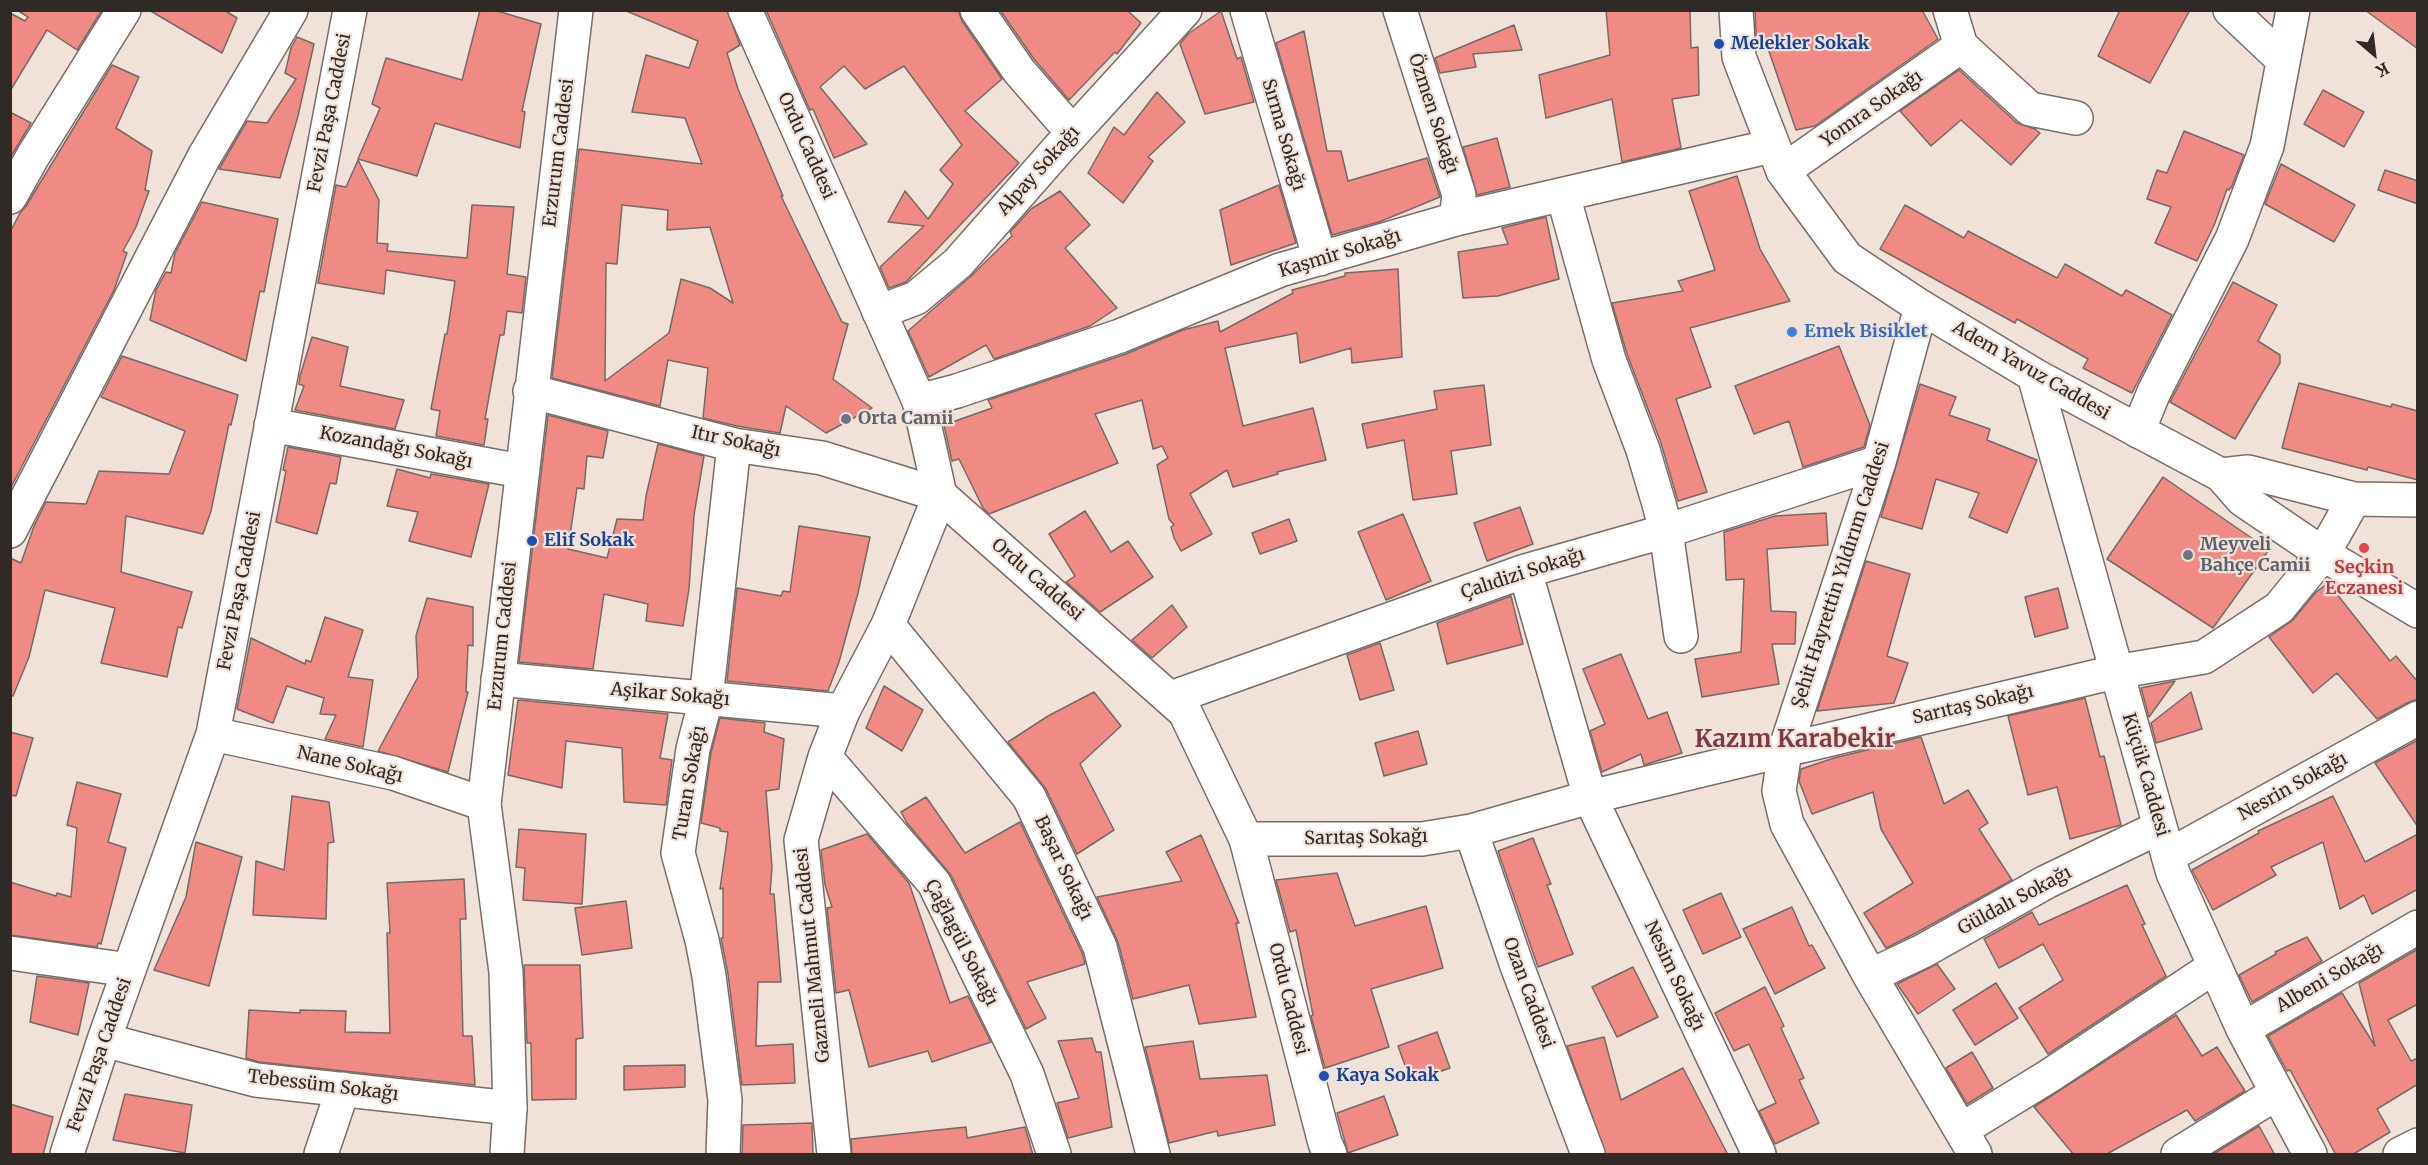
<!DOCTYPE html>
<html>
<head>
<meta charset="utf-8">
<style>
	body { margin:0 }
	#map { position:relative; width:2428px; height:1165px; overflow:hidden; background:#f1e2d9; font-family:Merriweather,serif }
	canvas { display:block }
	.frame { position:absolute; inset:0; border:12px solid #2f2a26; pointer-events:none }
	.north { position:absolute; left:2344px; top:24px; width:60px; height:60px; -webkit-text-stroke:4px #f1e2d9; paint-order:stroke; rotate:152deg; font-size:16px; font-weight:700; line-height:24px; text-align:center; color:#2f2a26 }
	.north::after { content:''; display:block; margin:auto; width:21px; height:27px; background:#2f2a26; clip-path:polygon(50% 0,100% 100%,50% 72%,0 100%) }
</style>
</head>
<body>
<div id="map">
<canvas width="2428" height="1165"></canvas>
<div class="frame"></div>
<div class="north">K</div>
</div>
<script>
const context = document.querySelector('canvas').getContext('2d');
context.lineJoin = 'round';
function fillPath(path, color) { context.fillStyle = color; context.fill(path, 'evenodd'); }
const toPath = rows => new Path2D(rows.map(r => 'M' + r).join(''));
function trace(path, color, width, dash) { context.strokeStyle = color; context.lineWidth = width; context.lineCap = dash ? 'butt' : 'round'; context.setLineDash(dash || []); context.stroke(path); }
function write(font, color, halo, rows, align = 'center') {
  context.font = font + ' Merriweather,serif'; context.lineWidth = 4.5; context.setLineDash([]); context.textBaseline = 'middle'; context.strokeStyle = halo; context.fillStyle = color; for (const [text, x, y, turn = 0] of rows) {
    context.save(); context.translate(x, y); context.rotate((+turn || 0) * Math.PI / 180); context.textAlign = isNaN(turn) ? turn : align; if (halo) context.strokeText(text, 0, 0); context.fillText(text, 0, 0); context.restore();
  }
}
const building = toPath([
	[17,10,102,10,77,50,47,30,10,91,10,13,25,21,28,17,17,10],
	[149,10,224,10,237,18,222,53,149,10],
	[480,10,494,10,541,24,522,111,525,112,520,148,435,123,417,176,358,159,380,108,372,104,386,58,462,80,480,10],
	[624,10,727,10,740,45,727,53,738,89,783,196,781,196,842,322,848,324,833,379,872,408,826,433,786,406,780,433,737,426,703,418,708,368,668,360,660,406,552,378,579,149,702,164,685,118,632,112,646,55,689,68,698,41,624,10],
	[622,205,668,210,667,230,710,227,733,303,710,288,681,279,669,333,605,381,606,263,617,264,622,205],
	[766,10,958,10,962,21,1002,79,965,111,1019,163,906,282,889,288,880,267,924,226,888,222,905,191,928,219,953,184,940,170,962,145,904,66,865,89,844,66,820,87,867,144,834,158,813,109,810,110,766,10],
	[1000,10,1127,10,1141,23,1117,54,1115,52,1069,100,1034,59,1000,10],
	[1606,10,1690,10,1691,48,1698,47,1699,95,1672,99,1681,148,1622,162,1612,99,1546,118,1539,75,1610,55,1606,10],
	[1755,10,1922,10,1938,39,1815,126,1796,130,1763,34,1756,35,1755,10],
	[2120,10,2190,10,2150,83,2098,56,2120,10],
	[2365,10,2418,10,2418,49,2365,10],
	[1221,11,1237,59,1241,57,1254,102,1205,114,1180,44,1188,34,1221,11],
	[1514,25,1522,50,1473,54,1476,67,1440,73,1435,58,1514,25],
	[1304,31,1327,151,1341,151,1348,181,1427,158,1440,197,1379,222,1332,235,1276,43,1304,31],
	[297,37,314,44,298,116,280,178,219,169,247,121,267,123,296,79,285,73,291,48,297,37],
	[112,65,139,77,116,128,152,151,145,190,149,191,136,227,123,251,127,253,114,290,10,489,10,232,20,213,26,206,112,65],
	[1959,70,2017,123,2035,129,2040,133,2011,165,1961,120,1931,146,1900,111,1959,70],
	[2323,90,2364,112,2344,147,2304,124,2323,90],
	[1157,92,1185,122,1148,157,1153,161,1123,203,1088,173,1114,127,1124,135,1157,92],
	[10,112,31,123,10,158,10,112],
	[2184,131,2244,155,2232,186,2229,190,2227,189,2215,223,2197,261,2155,243,2171,207,2147,199,2157,170,2167,173,2184,131],
	[1497,138,1510,187,1477,195,1463,147,1497,138],
	[358,160,379,200,377,243,388,244,387,251,467,258,472,205,514,207,507,274,526,277,522,313,507,311,504,335,500,335,485,419,488,419,484,445,436,436,440,411,431,409,445,334,447,334,455,281,386,270,384,294,318,283,336,185,346,187,358,160],
	[2281,164,2355,205,2334,242,2265,204,2281,164],
	[2385,170,2418,181,2418,204,2378,190,2385,170],
	[1737,176,1760,249,1790,301,1690,328,1711,387,1676,399,1707,492,1678,501,1661,443,1627,354,1612,303,1683,291,1678,281,1715,270,1689,191,1737,176],
	[1279,185,1296,243,1231,265,1220,210,1279,185],
	[1060,191,1090,225,1065,248,1117,308,1090,326,994,359,986,345,929,377,908,331,970,277,1012,236,1010,232,1031,209,1060,191],
	[202,202,278,219,264,292,260,291,246,361,150,320,156,290,166,272,171,273,175,253,202,202],
	[1905,205,1964,238,1968,231,2057,278,2065,264,2122,296,2126,290,2172,315,2132,393,2083,368,2088,359,2017,319,2015,323,1880,249,1905,205],
	[1546,217,1559,279,1498,296,1463,298,1458,252,1508,244,1502,228,1546,217],
	[1398,269,1402,357,1352,363,1351,348,1300,363,1297,333,1225,348,1243,426,1313,408,1326,460,1277,472,1278,474,1233,487,1227,470,1190,494,1212,534,1181,551,1174,538,1171,527,1174,525,1169,519,1157,465,1168,458,1162,446,1153,449,1142,400,1095,414,1118,463,989,514,983,508,959,459,952,461,944,425,992,408,988,400,1126,354,1183,330,1218,321,1220,332,1293,293,1292,290,1345,276,1345,273,1398,269],
	[2233,282,2277,305,2258,341,2280,355,2280,363,2235,439,2170,402,2233,282],
	[312,337,348,347,340,386,404,400,395,429,295,410,304,386,299,384,300,376,312,337],
	[1839,346,1870,425,1864,447,1803,467,1789,421,1754,434,1735,386,1839,346],
	[122,356,238,395,231,425,229,424,211,511,203,534,126,516,121,572,192,592,182,628,178,627,167,677,101,663,115,608,45,590,29,657,13,696,10,696,10,558,21,563,34,526,46,502,86,504,99,471,169,474,185,431,101,397,122,356],
	[2299,383,2391,407,2392,404,2418,411,2418,480,2368,467,2367,470,2282,448,2299,383],
	[1920,384,1956,397,1949,415,1990,429,1987,440,2037,460,2007,533,1969,517,1979,493,1936,479,1922,529,1881,517,1920,384],
	[1484,385,1491,445,1451,451,1457,494,1413,500,1404,440,1367,448,1362,424,1437,409,1434,391,1484,385],
	[548,415,608,431,603,458,587,456,584,489,577,488,568,549,607,558,617,519,643,520,646,496,658,444,704,456,694,515,689,589,683,626,646,621,648,604,604,594,593,669,519,662,548,415],
	[288,447,341,457,336,484,330,483,317,534,276,522,286,471,283,470,288,447],
	[397,469,430,478,431,474,489,484,471,557,409,541,418,512,387,506,397,469],
	[2163,477,2269,550,2213,628,2107,559,2163,477],
	[1520,507,1533,544,1487,561,1474,523,1520,507],
	[1085,511,1111,552,1128,541,1153,577,1100,612,1066,582,1075,576,1049,534,1085,511],
	[1826,513,1828,545,1767,549,1771,611,1796,612,1795,644,1772,644,1779,684,1702,697,1695,659,1741,652,1744,579,1726,580,1724,532,1775,516,1826,513],
	[1403,514,1431,581,1386,600,1358,532,1403,514],
	[1289,519,1297,541,1260,554,1252,533,1289,519],
	[799,526,870,537,858,593,839,662,828,691,727,681,737,588,781,596,783,591,790,592,799,526],
	[1866,561,1910,574,1887,656,1908,663,1894,703,1817,711,1866,561],
	[2328,583,2390,661,2396,656,2418,682,2418,699,2409,702,2377,719,2337,673,2313,693,2269,637,2293,620,2316,592,2328,583],
	[2058,588,2068,628,2035,637,2025,597,2058,588],
	[1511,596,1523,644,1447,664,1437,623,1511,596],
	[427,598,473,607,473,646,468,645,466,692,468,692,448,772,378,751,418,677,416,636,427,598],
	[1172,605,1187,627,1152,658,1132,640,1172,605],
	[325,617,363,630,348,677,373,680,363,747,325,739,336,715,320,714,324,698,287,686,273,723,237,709,251,638,305,664,306,660,311,662,325,617],
	[1380,643,1394,690,1360,700,1347,655,1380,643],
	[1621,654,1648,719,1667,712,1682,753,1644,765,1641,754,1602,772,1590,731,1605,724,1583,669,1621,654],
	[2175,681,2149,717,2141,688,2175,681],
	[884,686,923,710,902,751,866,728,884,686],
	[1094,692,1121,726,1080,764,1114,830,1077,854,1046,789,1008,742,1048,716,1094,692],
	[2191,692,2202,729,2156,743,2151,723,2191,692],
	[2085,698,2100,757,2104,756,2121,825,2070,839,2057,787,2028,795,2008,716,2085,698],
	[518,700,668,714,660,758,672,760,666,805,624,802,622,748,566,741,562,788,508,775,518,700],
	[720,718,765,723,764,732,784,739,779,789,766,791,772,867,770,894,774,894,781,982,758,982,756,1046,793,1044,795,1083,742,1085,728,974,721,938,723,938,723,888,720,889,728,832,720,831,720,828,701,823,711,753,720,718],
	[1418,731,1427,764,1384,776,1375,743,1418,731],
	[10,732,33,738,16,796,10,795,10,732],
	[1921,737,1944,804,1968,790,1988,823,1979,829,2012,880,1914,934,1886,948,1864,913,1913,883,1881,829,1873,792,1812,814,1799,781,1801,769,1834,758,1921,737],
	[2418,740,2418,827,2375,763,2418,740],
	[77,782,121,794,108,842,126,848,101,944,98,943,97,947,10,935,10,882,56,896,57,893,71,897,77,828,67,825,77,782],
	[292,796,329,802,334,842,328,843,326,919,253,915,256,861,284,870,292,796],
	[2333,796,2365,862,2418,834,2418,889,2372,914,2364,895,2340,909,2323,842,2271,867,2276,875,2213,910,2192,870,2259,833,2258,831,2333,796],
	[926,797,965,853,1020,822,1082,953,1085,964,1027,982,1046,1018,1026,1029,951,875,907,823,901,812,926,797],
	[519,829,586,834,582,904,523,900,525,868,516,867,519,829],
	[867,834,909,883,950,1003,968,996,991,1042,932,1062,928,1051,869,1067,849,990,836,993,827,908,832,907,825,885,821,850,867,834],
	[1201,835,1239,923,1236,923,1256,1017,1199,1024,1189,985,1133,999,1118,942,1097,897,1182,881,1166,852,1201,835],
	[1533,838,1551,884,1547,885,1573,954,1538,967,1498,851,1533,838],
	[196,842,242,857,209,986,154,970,186,897,196,842],
	[1337,873,1355,926,1426,906,1443,968,1371,989,1389,1047,1325,1068,1311,1016,1313,1015,1296,930,1290,932,1276,880,1337,873],
	[464,879,466,919,460,919,463,1036,472,1036,475,1085,259,1062,246,1058,249,1010,300,1013,300,1010,346,1011,345,1032,390,1033,387,933,390,933,387,883,464,879],
	[2127,885,2145,924,2142,925,2166,976,2048,1054,2019,1008,2063,980,2043,944,1999,968,1984,939,2032,912,2039,925,2127,885],
	[1721,893,1741,937,1703,954,1683,910,1721,893],
	[626,901,632,948,582,955,575,908,626,901],
	[1792,907,1809,946,1812,945,1825,968,1775,994,1743,929,1792,907],
	[2307,937,2322,961,2252,1002,2239,975,2276,954,2275,952,2307,937],
	[2418,949,2418,1004,2388,1020,2411,1061,2418,1058,2418,1084,2377,1109,2390,1132,2352,1155,2336,1155,2290,1070,2287,1071,2268,1036,2342,993,2375,1046,2359,983,2418,949],
	[1937,964,1955,989,1918,1014,1897,984,1937,964],
	[524,965,580,965,583,1038,576,1039,576,1099,532,1100,531,1043,527,1043,524,965],
	[1633,967,1658,1017,1617,1037,1592,987,1633,967],
	[37,976,89,983,78,1035,30,1022,37,976],
	[1996,983,2018,1018,1975,1045,1953,1010,1996,983],
	[1765,987,1784,1026,1781,1028,1804,1078,1799,1080,1819,1123,1775,1144,1759,1111,1776,1103,1749,1044,1734,1051,1715,1013,1765,987],
	[2176,1015,2202,1056,2217,1047,2245,1091,2195,1121,2187,1110,2105,1155,2074,1155,2034,1107,2176,1015],
	[1437,1032,1450,1068,1411,1082,1398,1046,1437,1032],
	[1604,1037,1621,1100,1683,1068,1728,1155,1606,1155,1567,1046,1604,1037],
	[1092,1038,1096,1052,1101,1052,1112,1127,1068,1138,1057,1103,1079,1098,1058,1041,1092,1038],
	[1193,1041,1200,1079,1267,1075,1275,1125,1218,1136,1217,1131,1169,1143,1145,1047,1193,1041],
	[1972,1052,1993,1088,1967,1104,1946,1068,1972,1052],
	[685,1065,685,1087,624,1090,624,1066,685,1065],
	[125,1094,192,1105,185,1153,113,1140,125,1094],
	[1384,1096,1398,1135,1348,1153,1337,1113,1384,1096],
	[10,1104,53,1117,43,1155,10,1155,10,1104],
	[812,1123,813,1155,742,1155,743,1125,812,1123],
	[2259,1126,2275,1155,2216,1155,2215,1153,2259,1126],
	[966,1127,967,1138,1025,1127,1033,1155,852,1155,851,1139,966,1127]
]);
fillPath(building, '#ef8a85');
trace(building, '#786967', 1.5);
const street = toPath([
	[977,10,1019,71,1073,133],
	[1247,10,1320,259],
	[1400,10,1459,195,1456,219],
	[2230,10,2283,60],
	[1961,46,2030,109,2076,118],
	[1783,171,1961,46,1950,10],
	[1563,195,1609,360,1643,450,1659,504,1666,531,1681,636],
	[10,197,33,156,124,10],
	[1921,307,1879,462,1785,750,1779,791,1787,824,1870,976,1975,1154],
	[879,312,916,298,958,263,1060,147,1185,10],
	[2034,375,2173,873,2243,1029,2310,1154],
	[530,391,734,445,822,458,940,495,888,625,843,711,825,757,801,840,834,1154],
	[919,401,957,391,1120,336,1280,270,1456,219,1772,146],
	[271,425,521,471],
	[2138,431,2154,392,2232,239,2267,146,2293,10],
	[10,531,204,157,291,10],
	[1525,571,1590,797,1759,1154],
	[888,625,1029,797,1100,947,1153,1154],
	[498,679,843,711],
	[1171,698,1525,571,1666,531,1879,462],
	[213,734,393,773,484,804],
	[825,757,934,883,1027,1074,1054,1154],
	[1471,831,1517,966,1588,1154],
	[1246,839,1422,839,1471,831,1590,797,1785,750,2115,672,2204,657,2279,608,2323,554,2354,499],
	[2168,856,2418,718],
	[10,953,129,970],
	[1870,976,1923,951,2046,882,2160,827],
	[2243,1029,2418,927],
	[104,1040,256,1080,510,1108],
	[1961,1130,2049,1076,2214,967],
	[67,1154,104,1040,213,734,350,10],
	[321,1154,343,1089],
	[723,1154,725,1100,709,976,702,940,678,853,693,749,706,699,734,445],
	[2178,1154,2277,1093],
	[2400,1154,2418,1145]
]);
const secondary = toPath([
	[745,10,919,401,940,495,1185,712,1246,839,1325,1143,1330,1154],
	[1736,10,1739,57,1783,171,1847,258,1921,307,2034,375,2221,475,2242,499,2323,554,2418,611],
	[2221,475,2248,472,2354,499,2418,500],
	[507,1154,510,1108,506,972,484,804,576,10]
]);
trace(street, '#7a6d65', 36);
trace(secondary, '#7a6d65', 36);
trace(street, '#fff', 33);
trace(secondary, '#fff', 33);
for (const [x, y, r, color] of [
	[1719,44,6,"#1a4fb4"],
	[1792,332,6,"#3f7fe0"],
	[846,419,6,"#6b7280"],
	[532,541,6,"#1a4fb4"],
	[2364,548,6,"#e0444e"],
	[2188,555,6,"#6b7280"],
	[1324,1076,6,"#1a4fb4"]
]) { const dot = new Path2D(); dot.arc(x, y, r, 0, 2 * Math.PI); context.fillStyle = color; context.fill(dot); trace(dot, '#f1e2d9', 2); }
write('bold 18px', '#164399', '#f1e2d9', [
	["Melekler Sokak",1731,44],
	["Elif Sokak",544,541],
	["Kaya Sokak",1336,1076]
], 'left');
write('18px', '#2f2a26', '#f1e2d9', [
	["Yomra Sokağı",1872,109,-35],
	["Fevzi Paşa Caddesi",330,113,-79],
	["Özmen Sokağı",1433,114,72],
	["Sırma Sokağı",1283,135,74],
	["Ordu Caddesi",806,146,66],
	["Erzurum Caddesi",559,153,-83],
	["Alpay Sokağı",1039,171,-48],
	["Kaşmir Sokağı",1340,254,-17],
	["Adem Yavuz Caddesi",2031,371,30],
	["Itır Sokağı",736,442,12],
	["Kozandağı Sokağı",396,448,11],
	["Çalıdizi Sokağı",1523,574,-18],
	["Şehit Hayrettin Yıldırım Caddesi",1841,575,-72],
	["Ordu Caddesi",1037,580,41],
	["Fevzi Paşa Caddesi",240,591,-79],
	["Erzurum Caddesi",503,636,-84],
	["Aşikar Sokağı",670,695,5],
	["Sarıtaş Sokağı",1973,705,-13],
	["Nane Sokağı",350,765,13],
	["Küçük Caddesi",2145,775,74],
	["Turan Sokağı",690,783,-80],
	["Nesrin Sokağı",2293,787,-29],
	["Sarıtaş Sokağı",1366,838,-1],
	["Başar Sokağı",1063,868,65],
	["Güldalı Sokağı",2015,901,-28],
	["Çağlagül Sokağı",961,943,63],
	["Gazneli Mahmut Caddesi",813,955,-96],
	["Nesim Sokağı",1674,976,65],
	["Albeni Sokağı",2330,978,-30],
	["Ozan Caddesi",1528,993,70],
	["Ordu Caddesi",1288,999,76],
	["Fevzi Paşa Caddesi",100,1055,-71],
	["Tebessüm Sokağı",323,1086,7]
]);
write('bold 18px', '#366cbe', '#f1e2d9', [
	["Emek Bisiklet",1804,332]
], 'left');
write('bold 18px', '#5b616d', '#f1e2d9', [
	["Orta Camii",858,419],
	["Meyveli",2200,545],
	["Bahçe Camii",2200,566]
], 'left');
write('bold 18px', '#be3a42', '#f1e2d9', [
	["Seçkin",2364,568],
	["Eczanesi",2364,589]
]);
write('bold 24px', '#803842', '#f1e2d9', [
	["Kazım Karabekir",1795,740]
]);
</script>
</body>
</html>
